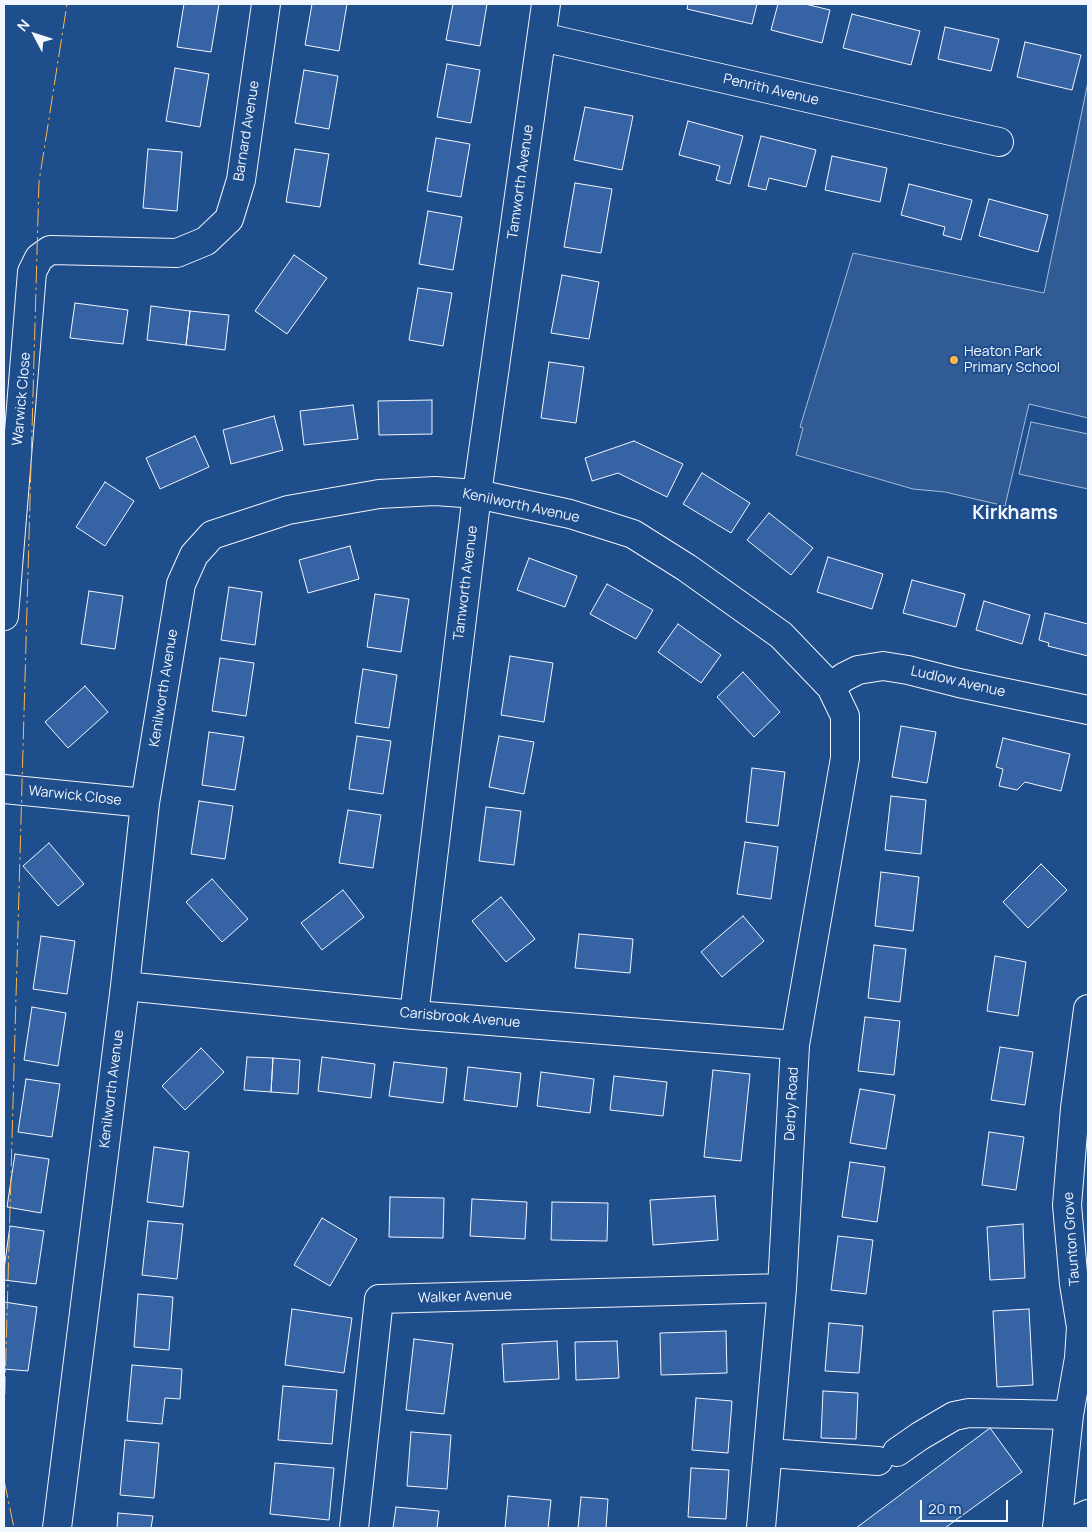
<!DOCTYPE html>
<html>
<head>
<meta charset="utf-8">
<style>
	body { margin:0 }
	#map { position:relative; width:1092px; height:1532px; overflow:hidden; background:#1f4e8c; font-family:Manrope,sans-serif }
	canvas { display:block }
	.frame { position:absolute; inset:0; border:5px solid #f2f6ff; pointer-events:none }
	.north { position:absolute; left:10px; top:10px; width:50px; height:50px; -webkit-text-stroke:4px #1f4e8c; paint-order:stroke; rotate:310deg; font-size:14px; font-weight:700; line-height:20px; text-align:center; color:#f2f6ff }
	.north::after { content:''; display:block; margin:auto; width:18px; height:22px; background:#f2f6ff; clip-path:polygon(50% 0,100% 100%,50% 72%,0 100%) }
	.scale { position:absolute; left:920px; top:1500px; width:88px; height:22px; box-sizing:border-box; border:2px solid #f2f6ff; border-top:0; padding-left:6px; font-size:15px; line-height:18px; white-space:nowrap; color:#f2f6ff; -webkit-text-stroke:4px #1f4e8c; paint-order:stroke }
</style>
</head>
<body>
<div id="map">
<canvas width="1092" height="1532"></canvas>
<div class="frame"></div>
<div class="north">N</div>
<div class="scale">20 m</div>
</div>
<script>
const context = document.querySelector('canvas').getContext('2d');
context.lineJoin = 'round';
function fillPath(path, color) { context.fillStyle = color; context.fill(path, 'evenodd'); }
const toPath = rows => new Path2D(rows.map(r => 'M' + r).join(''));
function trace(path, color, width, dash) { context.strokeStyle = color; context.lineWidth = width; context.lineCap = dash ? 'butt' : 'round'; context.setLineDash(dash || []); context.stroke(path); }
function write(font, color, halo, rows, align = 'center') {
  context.font = font + ' Manrope,sans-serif'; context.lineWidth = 4; context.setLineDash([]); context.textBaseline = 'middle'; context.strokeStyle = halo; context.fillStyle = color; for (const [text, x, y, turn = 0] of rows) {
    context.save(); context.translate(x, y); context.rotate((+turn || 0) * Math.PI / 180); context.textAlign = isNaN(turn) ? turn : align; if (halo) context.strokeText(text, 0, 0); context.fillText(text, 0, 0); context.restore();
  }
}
const built = toPath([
	[1088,82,1088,418,1029,404,1005,506,945,492,913,489,796,455,803,428,800,427,853,253,1044,293,1088,82],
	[1031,422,1088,434,1088,489,1019,474,1031,422]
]);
fillPath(built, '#305b95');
trace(built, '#a8bbd7', 1);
const building = toPath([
	[184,4,219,4,211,52,177,47,184,4],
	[312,4,347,4,339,51,305,45,312,4],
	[453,4,487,4,480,46,446,40,453,4],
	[688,4,757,4,752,24,687,9,688,4],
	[778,4,805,4,830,10,822,43,771,30,778,4],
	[852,14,920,31,911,65,843,48,852,14],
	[945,27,999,39,991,71,938,59,945,27],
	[1025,42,1081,55,1072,90,1017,77,1025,42],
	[447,64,480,70,471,123,437,117,447,64],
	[175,68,209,74,200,127,166,121,175,68],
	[304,70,338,76,329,129,295,123,304,70],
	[585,107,633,116,622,170,574,160,585,107],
	[688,121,743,136,730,184,716,180,720,166,679,155,688,121],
	[761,136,816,150,806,187,769,178,766,190,748,186,761,136],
	[436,138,470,144,461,197,427,191,436,138],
	[148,149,182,152,177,211,143,208,148,149],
	[295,149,329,154,320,207,286,202,295,149],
	[832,156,887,168,880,202,825,190,832,156],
	[575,183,612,189,601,253,564,247,575,183],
	[909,184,972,200,961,240,943,235,945,227,901,215,909,184],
	[989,199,1048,215,1038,252,979,236,989,199],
	[428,211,462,217,453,270,419,264,428,211],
	[294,255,327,278,287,334,255,311,294,255],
	[562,275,599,282,589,339,551,333,562,275],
	[418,288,452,293,443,346,409,340,418,288],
	[75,303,128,310,123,344,70,338,75,303],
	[151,306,190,311,186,345,147,340,151,306],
	[190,311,229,315,225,350,186,345,190,311],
	[549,362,584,367,576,423,541,418,549,362],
	[432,400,432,434,379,435,378,401,432,400],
	[353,405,358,439,304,445,300,411,353,405],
	[274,416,283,450,231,464,223,430,274,416],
	[195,436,209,467,160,489,146,458,195,436],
	[634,441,683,464,667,497,618,473,592,481,585,458,634,441],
	[702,473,750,503,731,533,683,504,702,473],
	[105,482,134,501,105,546,76,527,105,482],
	[769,513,813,548,791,575,747,540,769,513],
	[350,546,359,579,308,593,299,560,350,546],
	[828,557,883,574,872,609,817,592,828,557],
	[529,558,577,576,565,607,517,590,529,558],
	[912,580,965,594,956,627,903,613,912,580],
	[607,584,653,610,636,639,590,614,607,584],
	[229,587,262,592,255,645,221,640,229,587],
	[89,591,123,596,115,649,81,644,89,591],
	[375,594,409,599,401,652,367,647,375,594],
	[984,601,1030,615,1022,644,976,630,984,601],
	[1045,613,1088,624,1088,656,1048,646,1049,643,1039,640,1045,613],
	[678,624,721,655,701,683,658,652,678,624],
	[510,656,553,663,544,722,501,715,510,656],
	[220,658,254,663,246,716,212,711,220,658],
	[363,669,397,675,389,728,355,723,363,669],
	[743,672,780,712,754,737,717,697,743,672],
	[85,686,108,712,68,748,45,722,85,686],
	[901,726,936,732,927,783,892,777,901,726],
	[209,732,244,737,235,790,202,785,209,732],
	[357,736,391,741,383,794,349,789,357,736],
	[499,736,534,742,524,794,489,787,499,736],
	[1003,738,1070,754,1061,791,1025,782,1017,790,999,786,1003,769,996,767,1003,738],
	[752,768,785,772,778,826,746,822,752,768],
	[891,796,926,800,921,854,885,850,891,796],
	[199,801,233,806,225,859,191,854,199,801],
	[486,807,521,811,514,865,479,861,486,807],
	[348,810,381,815,373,868,339,863,348,810],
	[745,842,778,847,771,899,737,894,745,842],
	[49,843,84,884,58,906,23,866,49,843],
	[1041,864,1067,890,1028,928,1003,902,1041,864],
	[881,872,919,877,913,931,875,926,881,872],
	[212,879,248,919,222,942,186,902,212,879],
	[343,890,364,917,322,950,301,923,343,890],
	[501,897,535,939,506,962,472,921,501,897],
	[743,916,764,941,722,977,701,952,743,916],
	[579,934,633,939,630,973,575,968,579,934],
	[41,936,75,941,67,994,33,989,41,936],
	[874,945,906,949,900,1002,868,998,874,945],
	[995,956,1026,962,1018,1016,987,1011,995,956],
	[32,1007,66,1013,58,1066,24,1060,32,1007],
	[865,1017,900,1021,894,1075,858,1071,865,1017],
	[1000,1047,1033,1052,1025,1105,991,1100,1000,1047],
	[201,1048,224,1072,185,1110,162,1086,201,1048],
	[247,1057,273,1058,271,1092,244,1090,247,1057],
	[322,1057,375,1064,371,1098,318,1091,322,1057],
	[273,1058,300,1060,298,1094,271,1092,273,1058],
	[394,1062,447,1068,443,1103,389,1096,394,1062],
	[468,1067,521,1073,517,1107,464,1100,468,1067],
	[713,1070,750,1074,741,1161,704,1157,713,1070],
	[541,1072,594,1079,590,1113,537,1106,541,1072],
	[614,1076,667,1082,663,1116,610,1110,614,1076],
	[26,1079,60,1084,52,1137,18,1132,26,1079],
	[860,1089,895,1095,886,1149,850,1143,860,1089],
	[989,1132,1024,1137,1016,1190,982,1185,989,1132],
	[154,1147,189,1152,183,1207,147,1202,154,1147],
	[15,1154,49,1159,41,1213,7,1207,15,1154],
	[850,1162,885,1167,877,1222,842,1217,850,1162],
	[715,1196,718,1240,653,1245,650,1200,715,1196],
	[390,1197,444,1198,443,1238,389,1237,390,1197],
	[472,1199,527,1202,525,1239,470,1236,472,1199],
	[552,1202,608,1203,607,1241,551,1240,552,1202],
	[322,1218,357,1239,330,1286,294,1265,322,1218],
	[148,1221,183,1224,177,1279,142,1275,148,1221],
	[1023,1224,1025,1278,990,1280,987,1227,1023,1224],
	[10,1226,44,1231,36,1284,4,1280,4,1269,10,1226],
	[838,1236,873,1240,866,1294,831,1290,838,1236],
	[138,1294,173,1297,169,1350,134,1347,138,1294],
	[4,1302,37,1307,28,1371,4,1369,4,1302],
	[292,1309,352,1318,344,1373,285,1365,292,1309],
	[1029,1309,1033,1385,997,1387,993,1311,1029,1309],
	[829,1323,863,1326,859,1373,825,1371,829,1323],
	[726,1331,727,1373,661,1375,660,1333,726,1331],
	[414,1339,453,1344,444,1414,406,1410,414,1339],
	[557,1341,559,1379,504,1382,502,1344,557,1341],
	[617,1341,619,1378,576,1380,575,1342,617,1341],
	[132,1365,182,1369,180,1399,165,1398,162,1424,127,1421,132,1365],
	[283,1386,337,1390,332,1444,278,1440,283,1386],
	[823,1391,858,1393,856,1439,821,1438,823,1391],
	[696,1398,732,1401,728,1453,692,1450,696,1398],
	[990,1428,1022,1472,945,1528,856,1528,990,1428],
	[411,1432,451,1435,447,1489,407,1486,411,1432],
	[125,1440,159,1443,154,1498,120,1495,125,1440],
	[275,1463,334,1468,329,1520,270,1514,275,1463],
	[691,1468,729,1470,726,1519,688,1517,691,1468],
	[508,1496,551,1500,548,1528,505,1528,508,1496],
	[581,1497,608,1499,606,1528,578,1528,581,1497],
	[396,1507,439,1511,437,1528,393,1528,396,1507],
	[118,1513,153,1516,151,1528,117,1528,118,1513]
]);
fillPath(building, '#3563a3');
trace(building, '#f2f6ff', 1);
const minor = toPath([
	[542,37,999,142],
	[4,616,32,272,39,258,50,250,177,253,206,241,229,219,241,180,266,4],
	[831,687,844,677,858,670,883,666,908,670,959,683,1088,710],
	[4,789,145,803],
	[125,986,414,1015,795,1045],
	[414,1015,477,494,546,4],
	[897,1452,920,1436,954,1416,969,1413,1069,1415],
	[769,1453,878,1461],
	[57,1528,125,986,145,803,181,584,194,555,212,535,288,510,379,494,435,491,477,494,570,514,633,534,687,568,781,635,831,687,845,716,845,758,795,1045,782,1288,761,1528],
	[354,1528,379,1299,782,1288],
	[1057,1528,1069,1415,1079,1358,1081,1327,1074,1284,1067,1205,1075,1108,1088,1009]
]);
const major = toPath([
	[1057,1528,1088,1514]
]);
trace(minor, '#f2f6ff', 30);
trace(major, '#f2f6ff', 30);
trace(minor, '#1f4e8c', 28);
trace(major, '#1f4e8c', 28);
trace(toPath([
	[4,1423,39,182,67,4],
	[4,1480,14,1528]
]), '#ffb74d', 1, [18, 4, 2.5, 4]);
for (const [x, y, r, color] of [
	[954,360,5,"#ffb74d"]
]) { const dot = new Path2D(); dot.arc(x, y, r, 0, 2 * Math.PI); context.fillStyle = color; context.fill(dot); trace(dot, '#1f4e8c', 2); }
write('14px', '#f2f6ff', '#1f4e8c', [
	["Penrith Avenue",771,90,13],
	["Barnard Avenue",247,131,-81],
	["Tamworth Avenue",521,182,-82],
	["Warwick Close",22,399,-85],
	["Kenilworth Avenue",521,506,12],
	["Tamworth Avenue",466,583,-83],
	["Ludlow Avenue",958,682,13],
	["Kenilworth Avenue",164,688,-81],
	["Warwick Close",75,796,6],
	["Carisbrook Avenue",460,1018,5],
	["Kenilworth Avenue",112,1089,-83],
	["Derby Road",792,1104,-87],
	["Taunton Grove",1072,1239,-94],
	["Walker Avenue",465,1297,-2]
]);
write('14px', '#f2f6ff', '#1f4e8c', [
	["Heaton Park",964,352],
	["Primary School",964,368]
], 'left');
write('bold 19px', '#f2f6ff', '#1f4e8c', [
	["Kirkhams",1015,514]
]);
</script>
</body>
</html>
